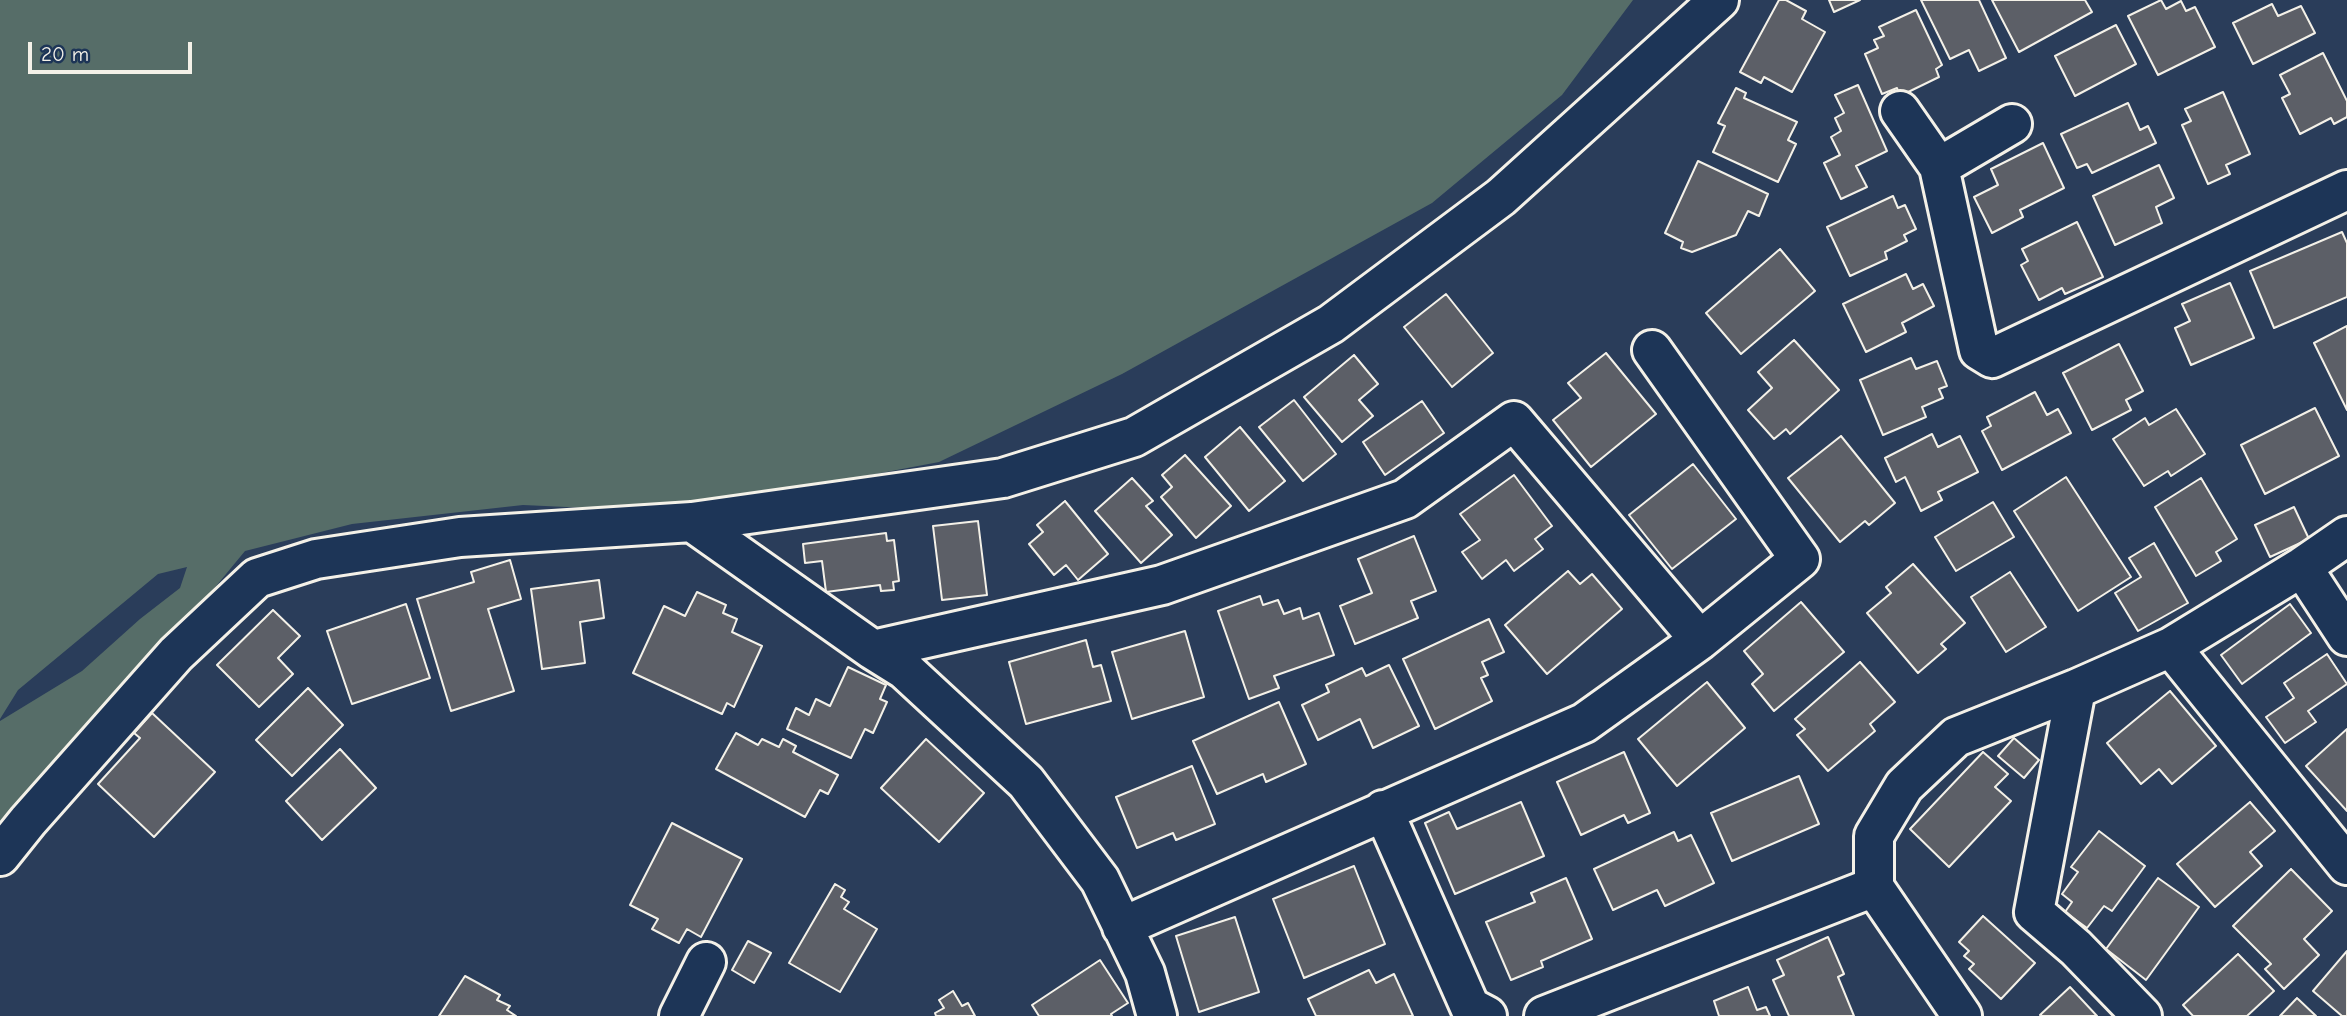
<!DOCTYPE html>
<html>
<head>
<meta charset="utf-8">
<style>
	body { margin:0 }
	#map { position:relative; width:2347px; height:1016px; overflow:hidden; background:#2a3d5a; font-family:"Comic Neue",sans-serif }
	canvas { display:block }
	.scale { position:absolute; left:28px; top:42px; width:164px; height:32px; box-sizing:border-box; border:4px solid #f4f1e8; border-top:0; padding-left:9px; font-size:21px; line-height:24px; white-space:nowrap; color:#f4f1e8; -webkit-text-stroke:5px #1d3557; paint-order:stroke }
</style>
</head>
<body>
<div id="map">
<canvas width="2347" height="1016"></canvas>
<div class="scale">20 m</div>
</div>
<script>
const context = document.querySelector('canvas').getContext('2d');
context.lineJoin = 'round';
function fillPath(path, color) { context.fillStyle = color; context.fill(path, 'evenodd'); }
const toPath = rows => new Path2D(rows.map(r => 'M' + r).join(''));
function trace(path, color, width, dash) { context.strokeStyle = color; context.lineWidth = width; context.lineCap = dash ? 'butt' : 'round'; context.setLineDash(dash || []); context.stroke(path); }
fillPath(toPath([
	[0,0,1633,0,1562,95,1432,203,1122,374,939,462,675,512,523,505,352,524,245,551,207,597,138,669,0,830,0,721,82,671,140,619,180,588,187,567,158,574,18,690,0,719]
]), '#566d68');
const building = toPath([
	[1779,0,1786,0,1806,11,1802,19,1825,32,1792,92,1764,77,1761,83,1740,72,1779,0],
	[1829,0,1860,0,1834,12,1829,0],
	[1921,0,1979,0,2006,58,1979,71,1969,50,1950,59,1921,0],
	[1992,0,2085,0,2092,12,2019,52,1992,0],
	[2161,0,2166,9,2181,1,2186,11,2195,7,2215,47,2158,75,2128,16,2161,0],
	[2272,4,2278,16,2301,6,2315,33,2253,64,2233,23,2272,4],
	[1916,10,1942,65,1936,69,1939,77,1900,96,1897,88,1882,94,1865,54,1878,48,1874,40,1884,36,1879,27,1916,10],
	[2116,25,2136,64,2075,96,2055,56,2116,25],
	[2323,53,2347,101,2347,117,2334,124,2331,118,2300,134,2282,98,2290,94,2280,75,2323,53],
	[1858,85,1887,151,1856,166,1867,187,1841,199,1824,163,1840,155,1831,137,1841,131,1835,118,1844,113,1835,95,1858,85],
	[1736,88,1746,93,1744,98,1797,122,1788,140,1796,144,1778,182,1713,152,1725,126,1718,123,1736,88],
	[2223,92,2250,154,2226,165,2230,174,2208,184,2182,125,2191,121,2185,109,2223,92],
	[2128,103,2140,130,2148,126,2156,143,2092,173,2087,164,2077,168,2061,134,2128,103],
	[2043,143,2064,188,2020,210,2023,217,1992,233,1974,197,1998,185,1991,169,2043,143],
	[1698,161,1768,194,1759,216,1748,211,1736,235,1692,252,1681,248,1683,242,1665,233,1698,161],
	[2159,165,2174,198,2156,207,2162,223,2115,245,2093,196,2159,165],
	[1893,196,1898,208,1905,205,1916,229,1904,235,1907,241,1885,252,1887,259,1850,276,1827,227,1893,196],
	[2077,222,2103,277,2065,294,2062,288,2039,300,2021,265,2028,261,2022,249,2077,222],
	[2342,232,2347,243,2347,297,2274,328,2250,271,2342,232],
	[1780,249,1815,291,1741,354,1706,313,1780,249],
	[1906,274,1913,289,1923,284,1934,306,1902,323,1906,332,1866,352,1843,304,1906,274],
	[2230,283,2254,338,2191,365,2175,328,2190,321,2182,304,2230,283],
	[1446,294,1493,353,1452,387,1404,327,1446,294],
	[2347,326,2347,410,2314,343,2347,326],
	[1794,340,1839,390,1790,434,1786,429,1774,439,1748,410,1772,388,1758,372,1794,340],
	[2119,344,2143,391,2126,400,2131,410,2092,430,2063,373,2119,344],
	[1606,353,1656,414,1591,467,1553,420,1581,398,1568,383,1606,353],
	[1354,355,1378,384,1359,400,1373,416,1342,442,1304,397,1354,355],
	[1911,358,1916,369,1937,361,1947,386,1939,389,1943,398,1922,407,1926,417,1883,435,1860,380,1911,358],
	[2035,392,2047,415,2058,409,2071,433,2002,470,1982,431,1991,426,1987,417,2035,392],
	[1294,400,1336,454,1303,481,1259,427,1294,400],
	[1422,401,1444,433,1385,475,1363,442,1422,401],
	[2315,408,2339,456,2265,494,2241,445,2315,408],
	[2176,409,2205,454,2171,476,2168,471,2144,486,2113,439,2145,418,2149,425,2176,409],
	[1240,427,1285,481,1249,511,1205,457,1240,427],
	[1932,434,1938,447,1960,436,1978,472,1938,492,1942,500,1921,511,1905,477,1896,482,1885,458,1932,434],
	[1841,436,1895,503,1869,525,1865,521,1840,542,1788,478,1841,436],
	[1185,455,1231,506,1196,538,1161,497,1172,487,1162,475,1185,455],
	[1693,464,1736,519,1672,569,1629,515,1693,464],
	[1514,475,1552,526,1535,539,1543,549,1514,571,1506,560,1482,579,1462,552,1480,540,1460,514,1514,475],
	[2066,477,2131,577,2078,611,2014,511,2066,477],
	[1132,478,1153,501,1146,506,1172,535,1141,563,1095,511,1132,478],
	[2201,478,2237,539,2216,552,2221,561,2196,576,2155,507,2201,478],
	[1065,501,1108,554,1078,580,1066,565,1054,575,1029,544,1043,532,1037,525,1065,501],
	[1993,502,2014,537,1956,571,1935,537,1993,502],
	[2294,507,2309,539,2270,557,2255,525,2294,507],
	[978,521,987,595,942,600,933,526,978,521],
	[886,533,887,541,894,540,899,581,893,582,894,590,881,591,880,585,826,592,822,561,805,563,803,544,886,533],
	[1414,536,1436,591,1411,601,1418,618,1355,644,1340,606,1372,593,1358,559,1414,536],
	[2154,543,2188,603,2138,631,2115,593,2141,577,2129,558,2154,543],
	[510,560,521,599,488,609,514,691,451,711,417,599,474,582,471,572,510,560],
	[1913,564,1965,623,1941,644,1946,649,1918,673,1867,613,1891,593,1886,587,1913,564],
	[1568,571,1580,584,1592,574,1622,609,1547,674,1505,625,1568,571],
	[2010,572,2046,627,2006,652,1971,597,2010,572],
	[599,580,604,618,580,622,585,663,542,669,531,589,599,580],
	[697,592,726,605,723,613,737,619,732,632,762,646,734,707,727,703,722,714,633,673,664,606,685,616,697,592],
	[1260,596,1263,605,1278,600,1284,614,1300,608,1303,619,1319,613,1334,655,1274,676,1279,688,1249,699,1218,611,1260,596],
	[1801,602,1844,652,1774,711,1752,684,1763,674,1744,651,1801,602],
	[406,604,430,678,352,704,327,631,406,604],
	[2290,604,2311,633,2242,684,2221,655,2290,604],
	[273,610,300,636,278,658,293,674,259,707,217,665,273,610],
	[1489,619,1504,652,1482,662,1488,675,1481,678,1492,701,1435,729,1403,659,1489,619],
	[1185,631,1204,697,1132,719,1112,652,1185,631],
	[1086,640,1093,667,1101,665,1111,701,1026,724,1009,662,1086,640],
	[2327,654,2347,684,2308,711,2316,722,2285,743,2266,717,2294,698,2284,683,2327,654],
	[1860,662,1895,702,1870,724,1875,731,1828,771,1797,735,1805,729,1795,719,1860,662],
	[1389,665,1419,726,1373,748,1360,719,1318,740,1302,705,1329,692,1326,685,1362,668,1366,676,1389,665],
	[848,667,886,685,880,699,887,702,873,733,865,729,851,758,787,729,796,708,809,715,816,699,830,706,848,667],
	[1707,682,1745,728,1677,786,1638,739,1707,682],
	[308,688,343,725,292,776,256,740,308,688],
	[2170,691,2216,746,2172,784,2159,769,2141,784,2107,743,2170,691],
	[1279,702,1306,764,1266,782,1263,774,1217,794,1193,741,1279,702],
	[152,713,215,772,154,837,98,784,140,738,134,733,152,713],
	[2347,729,2347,811,2306,766,2347,729],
	[736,733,758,745,762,739,779,747,783,739,796,746,793,752,838,775,828,794,820,790,805,817,716,769,736,733],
	[2014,738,2039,760,2024,778,1998,756,2014,738],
	[926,739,984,793,939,842,881,788,926,739],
	[340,749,376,788,322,840,286,801,340,749],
	[1624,752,1650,813,1628,823,1624,815,1581,835,1557,782,1624,752],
	[1983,752,2008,774,1995,787,2011,801,1949,867,1910,829,1983,752],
	[1192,766,1215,824,1176,840,1173,833,1137,848,1116,797,1192,766],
	[1799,776,1819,824,1732,861,1711,813,1799,776],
	[1521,802,1544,856,1455,894,1425,823,1449,812,1457,829,1521,802],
	[2250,802,2275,831,2250,852,2262,866,2215,907,2177,864,2250,802],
	[672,823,742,859,701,937,687,929,679,943,652,929,658,919,630,905,672,823],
	[2099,831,2145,866,2112,911,2104,906,2087,928,2065,912,2072,902,2062,894,2078,872,2071,867,2099,831],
	[1674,832,1678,841,1691,835,1714,883,1665,906,1657,890,1613,910,1594,869,1674,832],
	[1354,866,1385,944,1304,978,1273,899,1354,866],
	[2291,869,2332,911,2304,939,2319,955,2284,989,2265,969,2271,964,2233,926,2291,869],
	[1566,878,1592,939,1541,961,1543,967,1511,980,1486,922,1535,902,1531,893,1566,878],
	[2158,878,2199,907,2146,980,2106,949,2158,878],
	[835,884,845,890,841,897,849,902,844,909,877,929,840,992,789,963,835,884],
	[1983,916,2035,963,2001,999,1969,969,1974,964,1964,956,1969,951,1959,942,1983,916],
	[1235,917,1259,992,1199,1012,1176,936,1235,917],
	[1828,937,1844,974,1838,977,1854,1016,1789,1016,1773,980,1784,975,1777,960,1828,937],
	[748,941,771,953,754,983,732,970,748,941],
	[2347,951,2347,1016,2342,1016,2313,991,2347,951],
	[2238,954,2274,991,2247,1016,2193,1016,2183,1005,2238,954],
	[1100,960,1128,1003,1111,1014,1112,1016,1039,1016,1032,1005,1100,960],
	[1369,970,1376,983,1394,974,1413,1016,1316,1016,1308,999,1369,970],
	[465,976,500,995,497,1000,510,1006,507,1010,516,1016,439,1016,465,976],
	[1748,987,1757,1010,1766,1007,1770,1016,1719,1016,1714,1001,1748,987],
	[2070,987,2097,1016,2042,1016,2040,1015,2070,987],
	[953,991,962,1006,968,1003,975,1016,936,1016,935,1013,944,1008,939,1000,953,991],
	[2297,998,2316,1016,2280,1016,2297,998]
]);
fillPath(building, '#5c5f67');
trace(building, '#f4f1e8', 2);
const minor = toPath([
	[1900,111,1939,167,1979,350,1992,358,2347,190],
	[1939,167,2012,124],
	[692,522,873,650,905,670,1026,782,1100,880,1145,973,1157,1016],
	[2302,567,2347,636],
	[2171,647,2347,865],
	[873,650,1162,585,1405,499,1514,421,1700,640],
	[2076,689,2034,912,2076,948,2142,1016],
	[1383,810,1470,1007,1487,1016],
	[0,856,28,821,176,654,257,578,316,559,460,537,692,522,1003,478,1134,437,1331,324,1501,197,1719,0],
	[1874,887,1962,1016],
	[1122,927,1584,723,1700,640,1800,559,1652,350],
	[679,1016,706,962],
	[1544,1016,1874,887,1874,836,1904,786,1956,737,2076,689,2171,647,2302,567,2347,536]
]);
trace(minor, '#f4f1e8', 44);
trace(minor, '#1d3557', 38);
</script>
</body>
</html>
